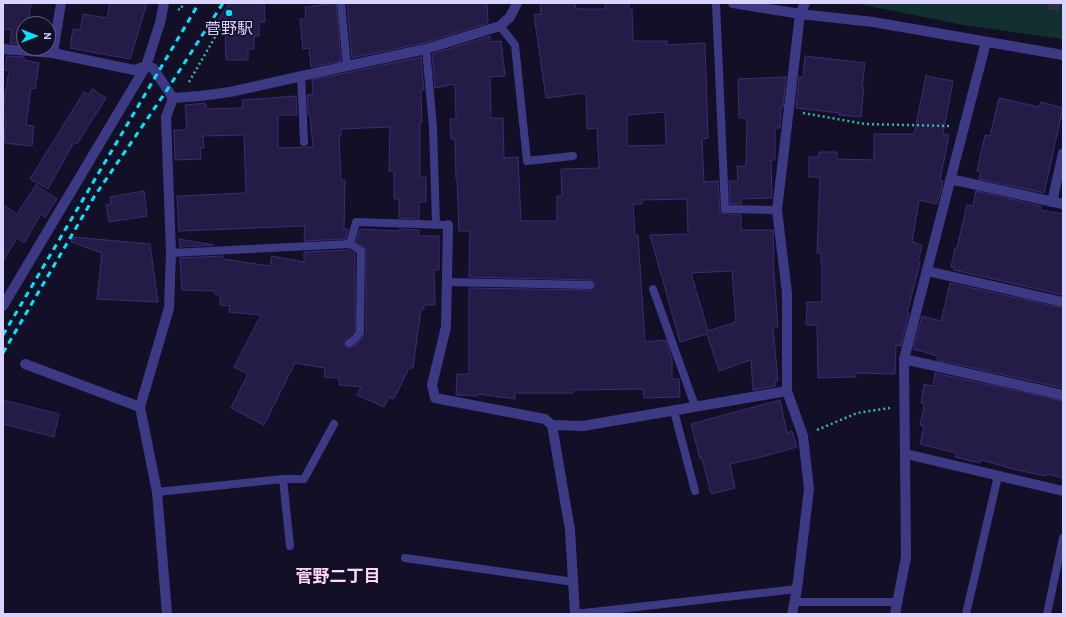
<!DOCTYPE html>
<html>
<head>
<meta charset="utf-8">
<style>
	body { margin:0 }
	#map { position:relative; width:1066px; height:617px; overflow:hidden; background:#130f26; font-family:"Alegreya Sans",sans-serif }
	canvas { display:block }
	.frame { position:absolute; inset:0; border:4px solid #d9d4ff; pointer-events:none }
	.north { position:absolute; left:16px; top:16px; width:40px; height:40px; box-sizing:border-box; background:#130f26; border:1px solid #625e7d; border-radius:50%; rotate:90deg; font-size:11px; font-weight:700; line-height:16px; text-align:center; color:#d9d4ff }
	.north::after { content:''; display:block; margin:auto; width:14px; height:18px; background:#00e5ff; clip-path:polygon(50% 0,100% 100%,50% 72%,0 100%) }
</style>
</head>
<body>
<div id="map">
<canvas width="1066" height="617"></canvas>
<div class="frame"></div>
<div class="north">N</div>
</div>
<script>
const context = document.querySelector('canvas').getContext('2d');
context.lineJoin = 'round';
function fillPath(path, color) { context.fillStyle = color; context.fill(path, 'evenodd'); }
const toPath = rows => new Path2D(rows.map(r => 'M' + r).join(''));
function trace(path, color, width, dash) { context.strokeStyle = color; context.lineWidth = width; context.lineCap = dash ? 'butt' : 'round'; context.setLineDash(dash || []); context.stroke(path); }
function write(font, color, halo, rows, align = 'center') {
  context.font = font + ' "Alegreya Sans","Noto Sans JP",sans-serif'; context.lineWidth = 3; context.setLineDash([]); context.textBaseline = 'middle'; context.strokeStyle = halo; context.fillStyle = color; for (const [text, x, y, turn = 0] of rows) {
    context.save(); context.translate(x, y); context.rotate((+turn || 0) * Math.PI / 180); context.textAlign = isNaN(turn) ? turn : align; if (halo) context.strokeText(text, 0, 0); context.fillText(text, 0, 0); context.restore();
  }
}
fillPath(toPath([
	[854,3,1063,3,1063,32,1062,39,963,25]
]), '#12302f');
const building = toPath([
	[3,3,31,3,28,24,24,24,24,44,10,43,12,30,3,29,3,3],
	[110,3,147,3,130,59,70,48,73,29,80,30,83,14,107,18,110,3],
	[229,3,264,3,265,22,259,22,259,36,254,36,254,49,248,49,248,60,226,60,225,27,217,22,229,3],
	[336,3,341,61,311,67,309,48,303,49,300,19,306,19,305,7,336,3],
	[347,3,487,3,488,23,424,43,352,58,347,3],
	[540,3,575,3,576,9,606,9,605,3,629,3,629,9,632,9,633,41,667,41,667,45,705,43,708,138,702,139,704,182,718,181,720,212,725,214,741,215,741,230,773,230,774,260,773,260,778,327,773,327,778,381,775,382,776,386,753,390,751,360,719,371,707,334,680,342,650,235,688,234,687,199,642,200,642,204,633,204,635,235,638,235,645,342,666,340,672,359,672,379,679,379,680,397,644,398,643,389,573,390,573,393,515,393,515,399,478,394,478,396,456,395,457,374,469,374,469,288,590,290,593,290,595,286,595,282,590,280,469,277,470,231,459,231,457,179,456,179,455,139,451,139,450,119,456,119,455,84,435,88,432,54,490,36,490,42,501,41,505,76,490,77,491,118,503,118,504,158,518,157,521,221,557,221,557,196,562,196,561,169,599,168,597,128,587,129,586,93,546,98,534,15,541,14,540,3],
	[665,112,666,145,627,146,627,115,665,112],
	[732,271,736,322,708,331,691,273,732,271],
	[7,56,24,57,24,60,39,63,35,89,31,88,26,125,34,126,32,146,4,143,6,118,3,118,3,107,9,71,5,70,7,56],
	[805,56,865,63,862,87,864,87,861,117,839,115,839,113,796,108,799,77,803,77,805,56],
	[421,57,424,90,421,90,422,122,420,122,420,177,426,177,426,202,419,202,419,219,399,218,399,199,394,199,394,171,389,171,390,127,341,129,341,135,339,135,341,180,345,180,344,229,348,229,346,239,304,241,305,226,179,231,177,196,246,193,244,135,203,136,204,148,200,148,201,159,175,160,174,130,187,130,185,105,206,103,206,109,242,108,243,100,296,96,297,115,278,115,278,148,313,147,310,115,308,115,307,95,313,94,312,80,421,57],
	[926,76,953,81,943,134,949,135,940,180,943,181,942,187,937,204,919,200,912,242,922,245,918,263,920,263,907,313,909,313,901,346,896,345,895,374,856,373,856,377,818,378,817,325,806,325,807,302,822,302,822,263,821,263,821,253,817,253,820,177,809,177,809,157,819,157,819,152,837,152,837,159,874,160,874,134,914,134,926,76],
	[786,77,783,107,781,107,780,128,775,128,775,160,771,160,772,198,741,199,741,204,730,204,729,181,738,181,737,166,746,166,747,118,739,118,738,79,786,77],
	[92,89,106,98,77,144,74,142,48,189,30,179,84,92,89,95,92,89],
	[999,98,1039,107,1041,102,1063,108,1044,193,979,179,981,172,977,171,985,135,990,136,999,98],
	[36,185,57,199,45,217,41,214,24,243,17,238,3,261,3,205,17,214,36,185],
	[144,191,147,216,109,222,106,205,111,204,110,197,144,191],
	[976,191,1041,206,1040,210,1063,214,1063,295,954,270,954,267,951,267,955,248,957,248,967,205,973,206,976,191],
	[360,229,399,231,399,229,419,230,419,236,439,236,439,270,434,270,435,305,424,305,424,309,421,309,413,368,409,368,394,399,389,397,384,407,357,395,361,387,339,385,339,378,324,377,325,368,295,363,264,425,231,408,248,374,234,367,261,315,229,312,230,306,220,305,220,295,215,294,215,291,182,290,180,258,223,256,223,259,270,266,272,256,304,262,304,252,349,250,355,254,355,330,351,335,344,340,344,343,345,346,350,348,359,342,366,332,366,251,364,247,356,242,360,229],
	[73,237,150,244,158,302,97,299,102,253,71,242,73,237],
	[179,239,214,245,180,247,179,239],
	[950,283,1063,308,1063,388,937,360,938,356,913,349,922,316,941,321,950,283],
	[935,373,1063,401,1063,478,1046,474,1046,476,1017,470,981,460,980,463,955,457,956,453,920,444,924,426,920,425,924,408,923,408,924,404,921,403,924,384,933,386,935,373],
	[3,400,59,414,54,437,3,424,3,400],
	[780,400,787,433,792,431,797,447,765,456,730,464,735,488,711,494,702,458,700,459,691,424,780,400]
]);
fillPath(building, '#241b47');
trace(building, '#3b2d73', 1);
trace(toPath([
	[1049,3,1063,6]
]), '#312d47', 11, [11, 5.5]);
trace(toPath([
	[178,9,180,10,184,3],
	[189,82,222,25],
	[803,113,865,124,949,126],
	[817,430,857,413,890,408]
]), '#2fb8b0', 2.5, [2, 3]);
trace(toPath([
	[341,3,347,66],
	[716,3,725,209,777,210],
	[500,26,515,45,527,161,573,156],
	[426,49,433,127,436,225],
	[301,76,304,142],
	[350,244,356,222,448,225],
	[171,253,350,244,361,251,360,332,355,339,349,343],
	[447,282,590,285],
	[653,289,695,406],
	[674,411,695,491],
	[283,479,304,479,334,424],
	[157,492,283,479,290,546],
	[405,558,574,582],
	[794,602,897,602],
	[575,614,797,589],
	[966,614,998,476],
	[1047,614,1063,538]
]), '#3d3a85', 8);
trace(toPath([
	[733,3,800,14,873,22,1063,55],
	[3,49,53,53,134,70,146,66,153,68,173,98],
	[53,53,61,3],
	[173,98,200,96,230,92,347,66,426,49,500,26,510,17,517,3],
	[950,179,1063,204],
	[1052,202,1063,153],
	[448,225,446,327,432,385,435,398,545,419,552,425,570,530,575,614],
	[927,271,1063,302],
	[3,306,146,66,160,23,164,3],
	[904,359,1063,395],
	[25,364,140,407],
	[787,391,787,293,777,210,800,14,805,3],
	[552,425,583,426,787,391,803,436,809,489,797,589,792,614],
	[906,454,1063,491],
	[167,614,157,492,140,407,169,308,171,253,166,117,173,98],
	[895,614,906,557,904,359,986,42]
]), '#3d3a85', 10);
trace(toPath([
	[3,335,199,3],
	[3,353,94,197,167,90,223,3]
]), '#00e5ff', 3, [6, 5]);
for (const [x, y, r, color] of [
	[229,13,4,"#00e5ff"]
]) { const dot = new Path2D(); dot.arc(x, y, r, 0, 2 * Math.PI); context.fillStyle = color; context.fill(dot); trace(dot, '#130f26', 1.5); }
write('16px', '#d9d4ff', '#130f26', [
	["菅野駅",229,29]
]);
write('bold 17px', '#ffd6f0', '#130f26', [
	["菅野二丁目",338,577]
]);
</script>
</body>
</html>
